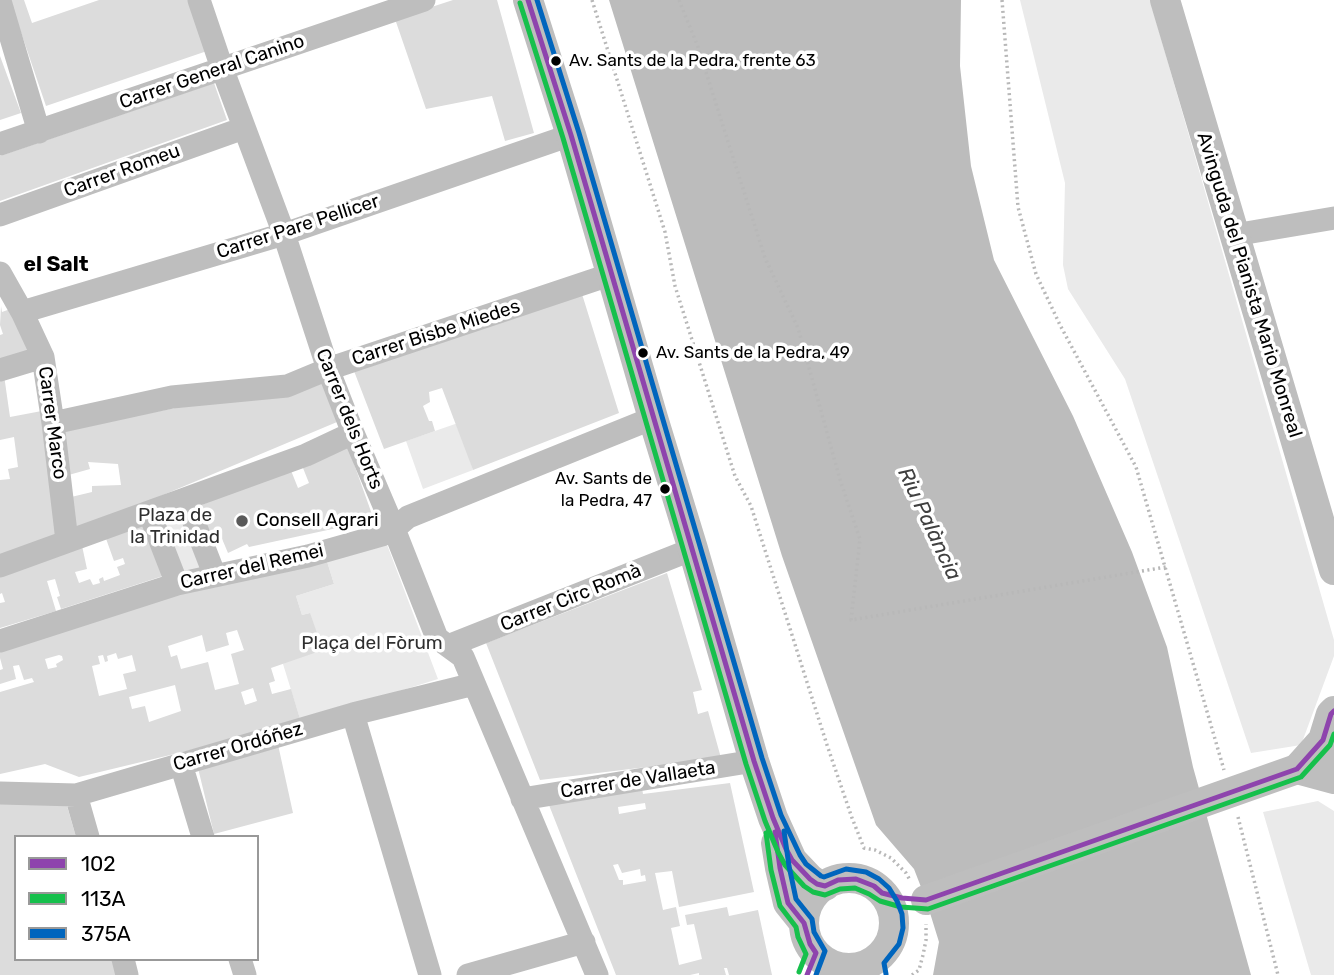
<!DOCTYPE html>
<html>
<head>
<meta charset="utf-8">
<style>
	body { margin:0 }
	#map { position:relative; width:1334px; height:975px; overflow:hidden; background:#fff; font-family:Rubik,sans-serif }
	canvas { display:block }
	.legend { position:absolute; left:14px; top:835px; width:245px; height:126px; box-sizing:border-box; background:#fff; border:2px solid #999; margin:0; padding:9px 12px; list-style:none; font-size:21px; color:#000 }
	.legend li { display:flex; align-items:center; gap:14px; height:35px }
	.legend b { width:35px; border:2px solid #999 }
</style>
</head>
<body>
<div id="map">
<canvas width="1334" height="975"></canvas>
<ul class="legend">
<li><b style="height:9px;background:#8e44ad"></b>102</li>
<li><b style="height:9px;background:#16c04c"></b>113A</li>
<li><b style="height:9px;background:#0065bd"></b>375A</li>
</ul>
</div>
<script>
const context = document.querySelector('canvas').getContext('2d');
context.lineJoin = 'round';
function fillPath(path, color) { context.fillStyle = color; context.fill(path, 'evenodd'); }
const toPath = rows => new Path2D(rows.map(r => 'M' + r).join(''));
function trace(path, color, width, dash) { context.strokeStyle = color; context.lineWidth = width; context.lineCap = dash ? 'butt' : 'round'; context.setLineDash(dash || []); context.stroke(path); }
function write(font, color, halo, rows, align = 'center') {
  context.font = font + ' Rubik,sans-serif'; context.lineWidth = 7; context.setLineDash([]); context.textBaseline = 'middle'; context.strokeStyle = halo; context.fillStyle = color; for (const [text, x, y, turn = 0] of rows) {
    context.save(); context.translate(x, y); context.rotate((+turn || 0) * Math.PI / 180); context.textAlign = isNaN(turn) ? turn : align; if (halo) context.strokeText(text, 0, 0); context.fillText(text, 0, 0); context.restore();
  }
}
fillPath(toPath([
	[1020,0,1150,0,1334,640,1334,656,1301,745,1251,753,1125,379,1068,289,1063,265,1065,183],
	[458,423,473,470,423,489,406,441],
	[185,499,215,576,177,584,149,512],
	[386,542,438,679,301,722,283,664,310,613,302,615,296,596,334,584,325,555],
	[1318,801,1334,811,1334,975,1311,975,1263,812]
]), '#eaeaea');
fillPath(toPath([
	[609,0,961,0,960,66,971,166,994,260,1073,416,1132,552,1167,647,1193,767,1251,975,933,975,939,942,926,900,914,869,876,825,782,556]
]), '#bcbcbc');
fillPath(toPath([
	[10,0,24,0,32,23,99,0,189,0,207,51,46,106],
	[453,0,497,0,534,133,505,141,492,96,426,109,395,19],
	[0,56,21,113,0,120],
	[214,83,227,120,0,201,0,156],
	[582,294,619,413,473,470,442,388,429,392,430,402,423,406,429,421,432,421,435,431,384,449,354,371],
	[1,306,2,312,13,308,33,349,0,360,0,335,3,334,0,325],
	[4,375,10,417,47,410,62,532,0,557,0,480,10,479,8,469,18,467,14,437,0,440,0,376],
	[321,379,337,422,113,516,72,531,67,498,92,492,92,486,121,485,118,464,88,462,90,469,65,476,59,431],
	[348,447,374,520,249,547,247,544,228,553,220,534,212,538,199,506,290,468,298,488,309,483,301,463],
	[143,518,163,576,61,609,57,597,60,596,55,579,47,581,56,611,0,628,0,603,5,602,2,593,0,594,0,571,81,541,87,569,75,572,79,583,90,579,93,585,100,583,99,579,103,577,104,581,120,575,117,567,125,564,123,558,114,561,104,533],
	[325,555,334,584,296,596,302,615,310,613,323,650,271,668,275,681,269,683,272,694,291,689,301,722,274,730,79,777,45,764,0,774,0,692,34,682,32,678,24,680,19,665,13,666,16,679,0,684,0,670,3,669,0,658,0,645,197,583],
	[237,630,244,650,231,654,239,684,215,690,208,662,181,669,177,655,171,657,168,646,202,635,206,652,229,645,226,633],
	[116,653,118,659,132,655,136,671,123,674,127,689,99,696,92,666,100,664,98,656,103,655,105,662,108,661,107,656],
	[59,655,62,656,63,660,56,664,57,667,48,669,45,659],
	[175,685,181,711,149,722,145,706,132,709,129,697],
	[253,688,257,701,245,705,241,692],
	[667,573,702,690,693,692,698,714,708,711,721,758,540,780,486,643],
	[277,740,293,813,214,834,197,764],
	[730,783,754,892,679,907,672,871,655,873,663,910,676,907,680,926,671,928,679,965,702,959,694,924,687,925,685,915,727,907,729,916,758,910,772,975,729,975,727,968,724,968,726,975,699,975,699,973,690,975,616,975,547,800,642,788,643,794],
	[645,803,646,809,619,814,618,807],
	[618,864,622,873,640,869,641,876,645,875,646,881,623,885,623,880,619,880,613,865],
	[65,799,76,837,16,837,16,959,112,959,117,975,0,975,0,801]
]), '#dcdcdc');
trace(toPath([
	[592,0,665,232,675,286,735,476,751,506,827,745,852,818,864,848,875,850,891,858,906,873,910,880],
	[679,0,698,47,765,258,798,328,841,483,860,539,851,620,1166,567],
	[1002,0,1018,207,1036,274,1060,325,1136,467,1224,770],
	[1238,817,1278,975],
	[912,975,919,970,923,955,926,940,926,924]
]), '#b8b8b8', 3.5, [2, 3.5]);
trace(toPath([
	[199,0,222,68,284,234,328,369,353,433,394,529,437,638,463,657,597,975],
	[0,1,39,132],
	[0,144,424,0],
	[0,215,244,128],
	[1234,235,1334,218],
	[0,273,22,312,43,357,53,423,67,541],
	[22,312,284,234,571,135],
	[0,370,43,357],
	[53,423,172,397,287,386,328,369,612,274],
	[185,499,215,576],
	[149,512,177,584],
	[0,566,306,455,353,433],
	[0,641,177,584,308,556,382,535,394,529,408,517,653,418],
	[448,646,693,549],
	[353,714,430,975],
	[181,764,203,837],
	[0,793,76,795,353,714,474,684],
	[76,795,88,837],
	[522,799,754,761],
	[123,959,127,975],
	[240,959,245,975],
	[468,975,584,942]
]), '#bebebe', 23);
trace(toPath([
	[528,0,571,135,653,418,693,549,754,761,773,818,792,860,810,879,817,884,825,886],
	[1165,0,1334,570],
	[1323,740,1297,769,1334,779],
	[1325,759,1323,740,1331,714,1334,711],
	[776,843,780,868,788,903,804,923],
	'804 923a45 45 0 1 1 90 0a45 45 0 1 1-90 0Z'
]), '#bebebe', 30);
trace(toPath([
	[926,900,1297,769]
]), '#bebebe', 30);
trace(toPath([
	[528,0,571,135,754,761,773,818,786,849,792,860,810,879,817,884,825,886,838,880,856,879,874,886,882,893,902,898,926,900,1297,769,1323,740,1331,714,1334,711],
	[775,832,780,868,788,903,804,923,810,944,816,953,807,975]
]), '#8e44ad', 5);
trace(toPath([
	[520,3,563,138,746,764,765,821,778,852,785,865,804,886,813,892,825,895,840,889,855,888,869,894,880,901,901,907,928,909,1301,777,1330,745,1334,734],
	[766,833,771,870,780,906,796,927,798,937,806,954,799,972]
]), '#16c04c', 5);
trace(toPath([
	[537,0,579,133,762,758,781,815,800,855,806,864,821,876,824,877,846,869,866,872,879,879,889,888,897,901,902,914,903,928,899,944,884,963,886,974],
	[784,831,789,866,796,899,812,919,814,932,825,951,816,975]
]), '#0065bd', 5);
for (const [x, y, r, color] of [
	[556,61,6,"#000"],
	[643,353,6,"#000"],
	[665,489,6,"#000"],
	[242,521,7,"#595959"]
]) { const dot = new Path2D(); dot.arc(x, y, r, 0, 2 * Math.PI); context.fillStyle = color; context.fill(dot); trace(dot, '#fff', 2.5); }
write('17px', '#000', '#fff', [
	["Av. Sants de la Pedra, frente 63",569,61],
	["Av. Sants de la Pedra, 49",656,353],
	["Av. Sants de",652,479,"right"],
	["la Pedra, 47",652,501,"right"]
], 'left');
write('19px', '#000', '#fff', [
	["Carrer General Canino",212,72,-19],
	["Carrer Romeu",122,171,-20],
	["Carrer Pare Pellicer",298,227,-18],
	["Avinguda del Pianista Mario Monreal",1249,285,73],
	["Carrer Bisbe Miedes",436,333,-18],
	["Carrer dels Horts",349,419,68],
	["Carrer Marco",52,423,82],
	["Carrer del Remei",252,567,-13],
	["Carrer Circ Romà",571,598,-22],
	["Carrer Ordóñez",238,747,-16],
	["Carrer de Vallaeta",638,780,-9]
]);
write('19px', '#2f2f2f', '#fff', [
	["Plaza de",175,516],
	["la Trinidad",175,538],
	["Plaça del Fòrum",372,644]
]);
write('19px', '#000', '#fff', [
	["Consell Agrari",256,521]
], 'left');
write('bold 21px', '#000', '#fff', [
	["el Salt",56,265]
]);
write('italic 21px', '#404040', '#fff', [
	["Riu Palància",929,524,65]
]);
</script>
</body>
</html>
